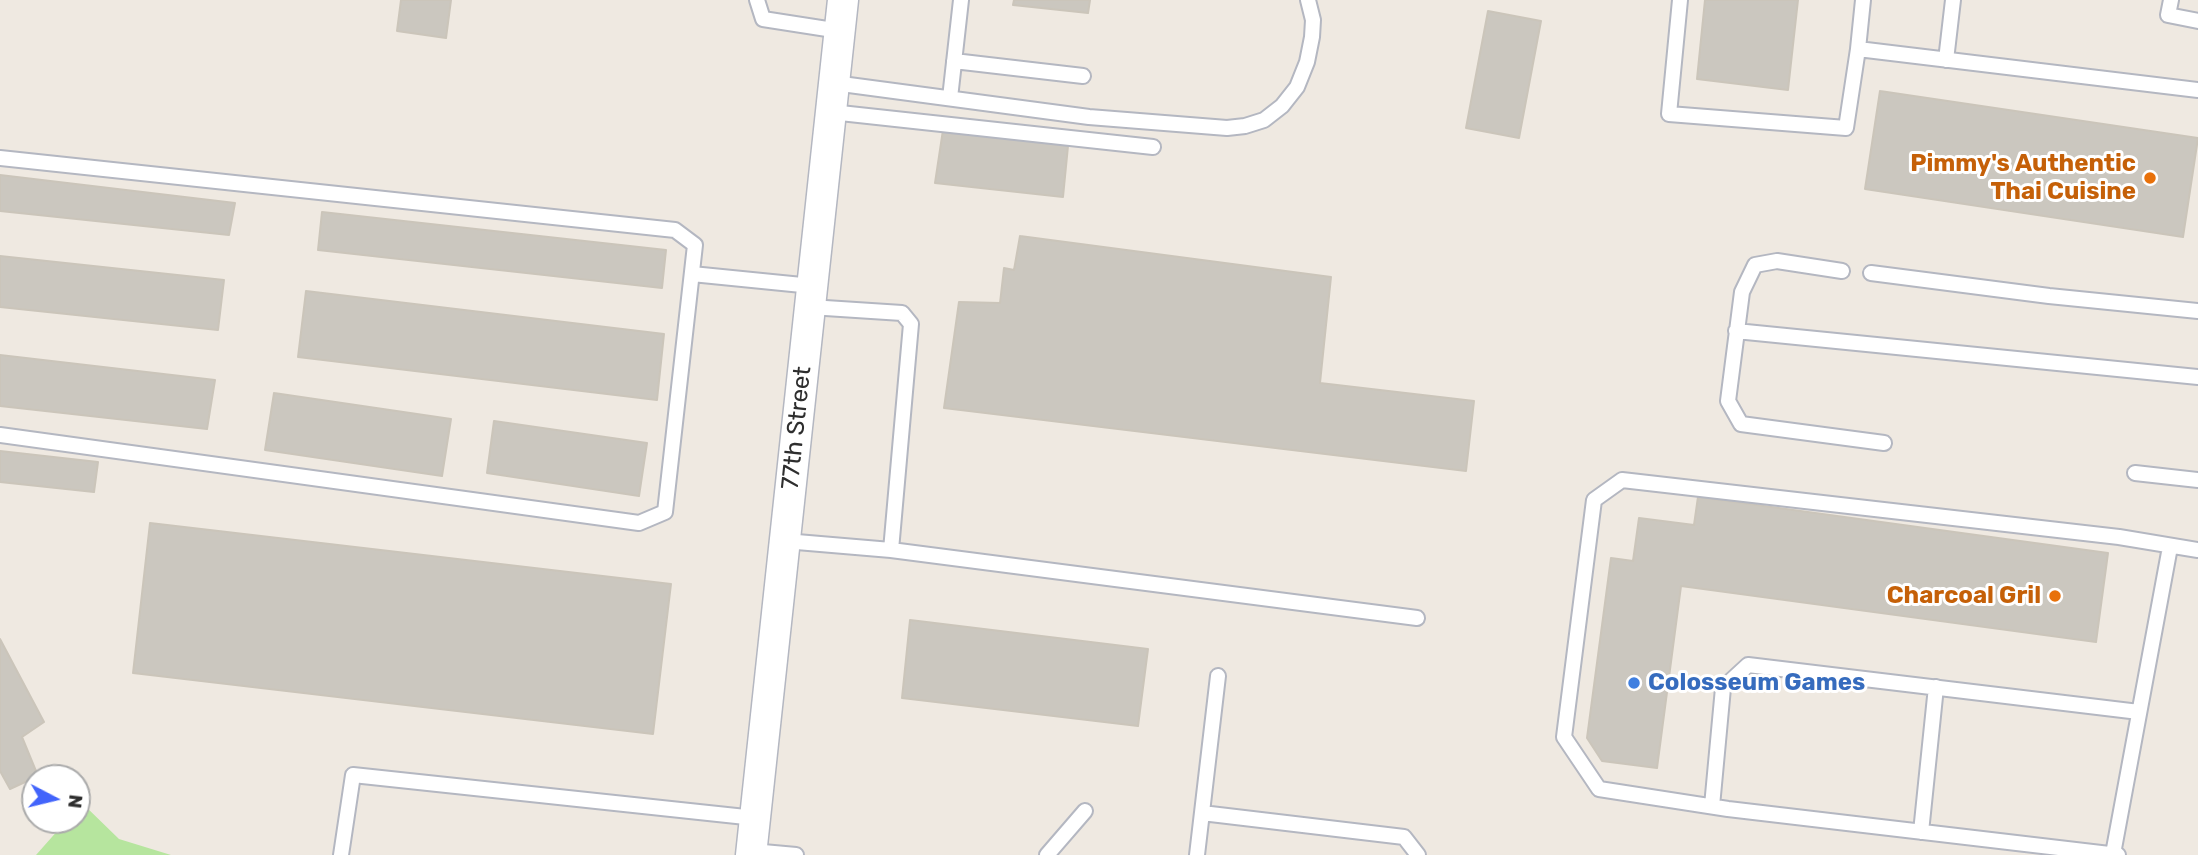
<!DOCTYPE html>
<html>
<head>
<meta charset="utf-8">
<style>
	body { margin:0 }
	#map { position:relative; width:2198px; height:855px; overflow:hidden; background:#efe9e1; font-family:Rubik,sans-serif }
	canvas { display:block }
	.north { position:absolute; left:21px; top:764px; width:70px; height:70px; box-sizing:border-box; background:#fff; border:2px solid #ababab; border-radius:50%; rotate:97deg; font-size:19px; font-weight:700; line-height:28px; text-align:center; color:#2e2e2e }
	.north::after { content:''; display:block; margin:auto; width:24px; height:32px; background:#4264fb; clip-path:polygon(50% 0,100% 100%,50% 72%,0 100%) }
</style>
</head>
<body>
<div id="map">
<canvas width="2198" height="855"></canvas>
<div class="north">N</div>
</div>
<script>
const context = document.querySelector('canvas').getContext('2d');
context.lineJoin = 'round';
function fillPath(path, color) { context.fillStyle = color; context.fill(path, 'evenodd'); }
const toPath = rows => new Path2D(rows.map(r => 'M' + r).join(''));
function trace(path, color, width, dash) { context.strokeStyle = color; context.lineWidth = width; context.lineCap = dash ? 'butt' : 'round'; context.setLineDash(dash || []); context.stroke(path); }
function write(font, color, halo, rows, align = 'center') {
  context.font = font + ' Rubik,sans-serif'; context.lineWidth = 6; context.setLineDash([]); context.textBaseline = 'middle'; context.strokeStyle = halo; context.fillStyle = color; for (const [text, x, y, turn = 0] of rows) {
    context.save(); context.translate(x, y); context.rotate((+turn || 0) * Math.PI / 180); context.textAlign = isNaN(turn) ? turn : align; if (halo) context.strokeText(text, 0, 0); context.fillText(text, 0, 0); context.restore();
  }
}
fillPath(toPath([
	[82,803,119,839,171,855,36,855,67,820,77,820,77,808]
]), '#b6e59e');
const building = toPath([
	[401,0,451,0,446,38,397,31,401,0],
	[1014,0,1090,0,1088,13,1013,5,1014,0],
	[1705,0,1798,0,1788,90,1697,79,1705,0],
	[1488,11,1541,21,1519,138,1466,128,1488,11],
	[1880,91,2198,138,2183,237,1865,189,1880,91],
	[943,130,1068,146,1063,197,935,183,943,130],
	[0,175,235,203,229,235,0,211,0,175],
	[322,212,666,250,662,288,318,250,322,212],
	[1020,236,1331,277,1320,383,1474,401,1466,471,944,408,959,302,1000,303,1004,268,1014,270,1020,236],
	[0,256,224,280,218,330,0,307,0,256],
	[306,291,664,334,657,400,298,357,306,291],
	[0,355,215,380,207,429,0,406,0,355],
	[274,393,451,419,442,476,265,450,274,393],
	[494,421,647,443,639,496,487,473,494,421],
	[0,451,98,462,94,492,0,482,0,451],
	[1698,497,2108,553,2096,642,1681,586,1657,768,1602,761,1587,738,1611,558,1633,561,1639,518,1694,525,1698,497],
	[150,523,671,584,653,734,133,673,150,523],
	[910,620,1148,649,1138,726,902,698,910,620],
	[0,639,44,722,22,737,38,776,10,789,0,771,0,639]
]);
fillPath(building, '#cbc7bf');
trace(building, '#cbc5ba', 2);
const lane = toPath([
	[757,0,763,19,840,31],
	[1680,0,1669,114,1846,128,1858,49,2198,90],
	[2171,0,2168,15,2198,21],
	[1858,49,1863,0],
	[1946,60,1953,0],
	[954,61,1083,76],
	[834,83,1089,117,1227,128,1245,126,1264,120,1282,106,1297,87,1307,62,1312,37,1313,20,1308,0],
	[950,98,961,0],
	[831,112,1153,147],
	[0,158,675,230,695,245,665,512,639,523,0,435],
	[1842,271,1777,261,1755,265,1742,292,1728,401,1741,424,1884,443],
	[1871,273,2049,296,2198,311],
	[692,274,812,286],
	[1736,331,2198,377],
	[2135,473,2198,480],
	[785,541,891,550,911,324,902,313,810,307],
	[891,550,1417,618],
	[1712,806,1723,688,1748,665,2139,712],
	[1202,813,1404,837,1418,855],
	[1921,832,1936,687],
	[752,851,796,855],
	[2113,854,2170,547],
	[341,855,353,775,755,818],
	[1047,855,1085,811],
	[1197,855,1218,676],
	[2118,855,1728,809,1599,789,1564,737,1594,500,1622,480,2119,537,2198,550]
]);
const street = toPath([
	[751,855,843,0]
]);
trace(lane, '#b4b7c1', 18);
trace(street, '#b4b7c1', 33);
trace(lane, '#fff', 14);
trace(street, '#fff', 30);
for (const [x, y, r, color] of [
	[2150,178,7,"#e8710a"],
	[2055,596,7,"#e8710a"],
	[1634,683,7,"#3f7fe0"]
]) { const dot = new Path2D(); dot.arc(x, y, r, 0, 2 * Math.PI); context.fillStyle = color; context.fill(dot); trace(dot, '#fff', 2.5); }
write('bold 24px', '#c56008', '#fff', [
	["Pimmy's Authentic",2136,164],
	["Thai Cuisine",2136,192],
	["Charcoal Gril",2041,596]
], 'right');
write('24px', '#2e2e2e', '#fff', [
	["77th Street",797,428,-84]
]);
write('bold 24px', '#366cbe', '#fff', [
	["Colosseum Games",1648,683]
], 'left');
</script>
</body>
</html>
